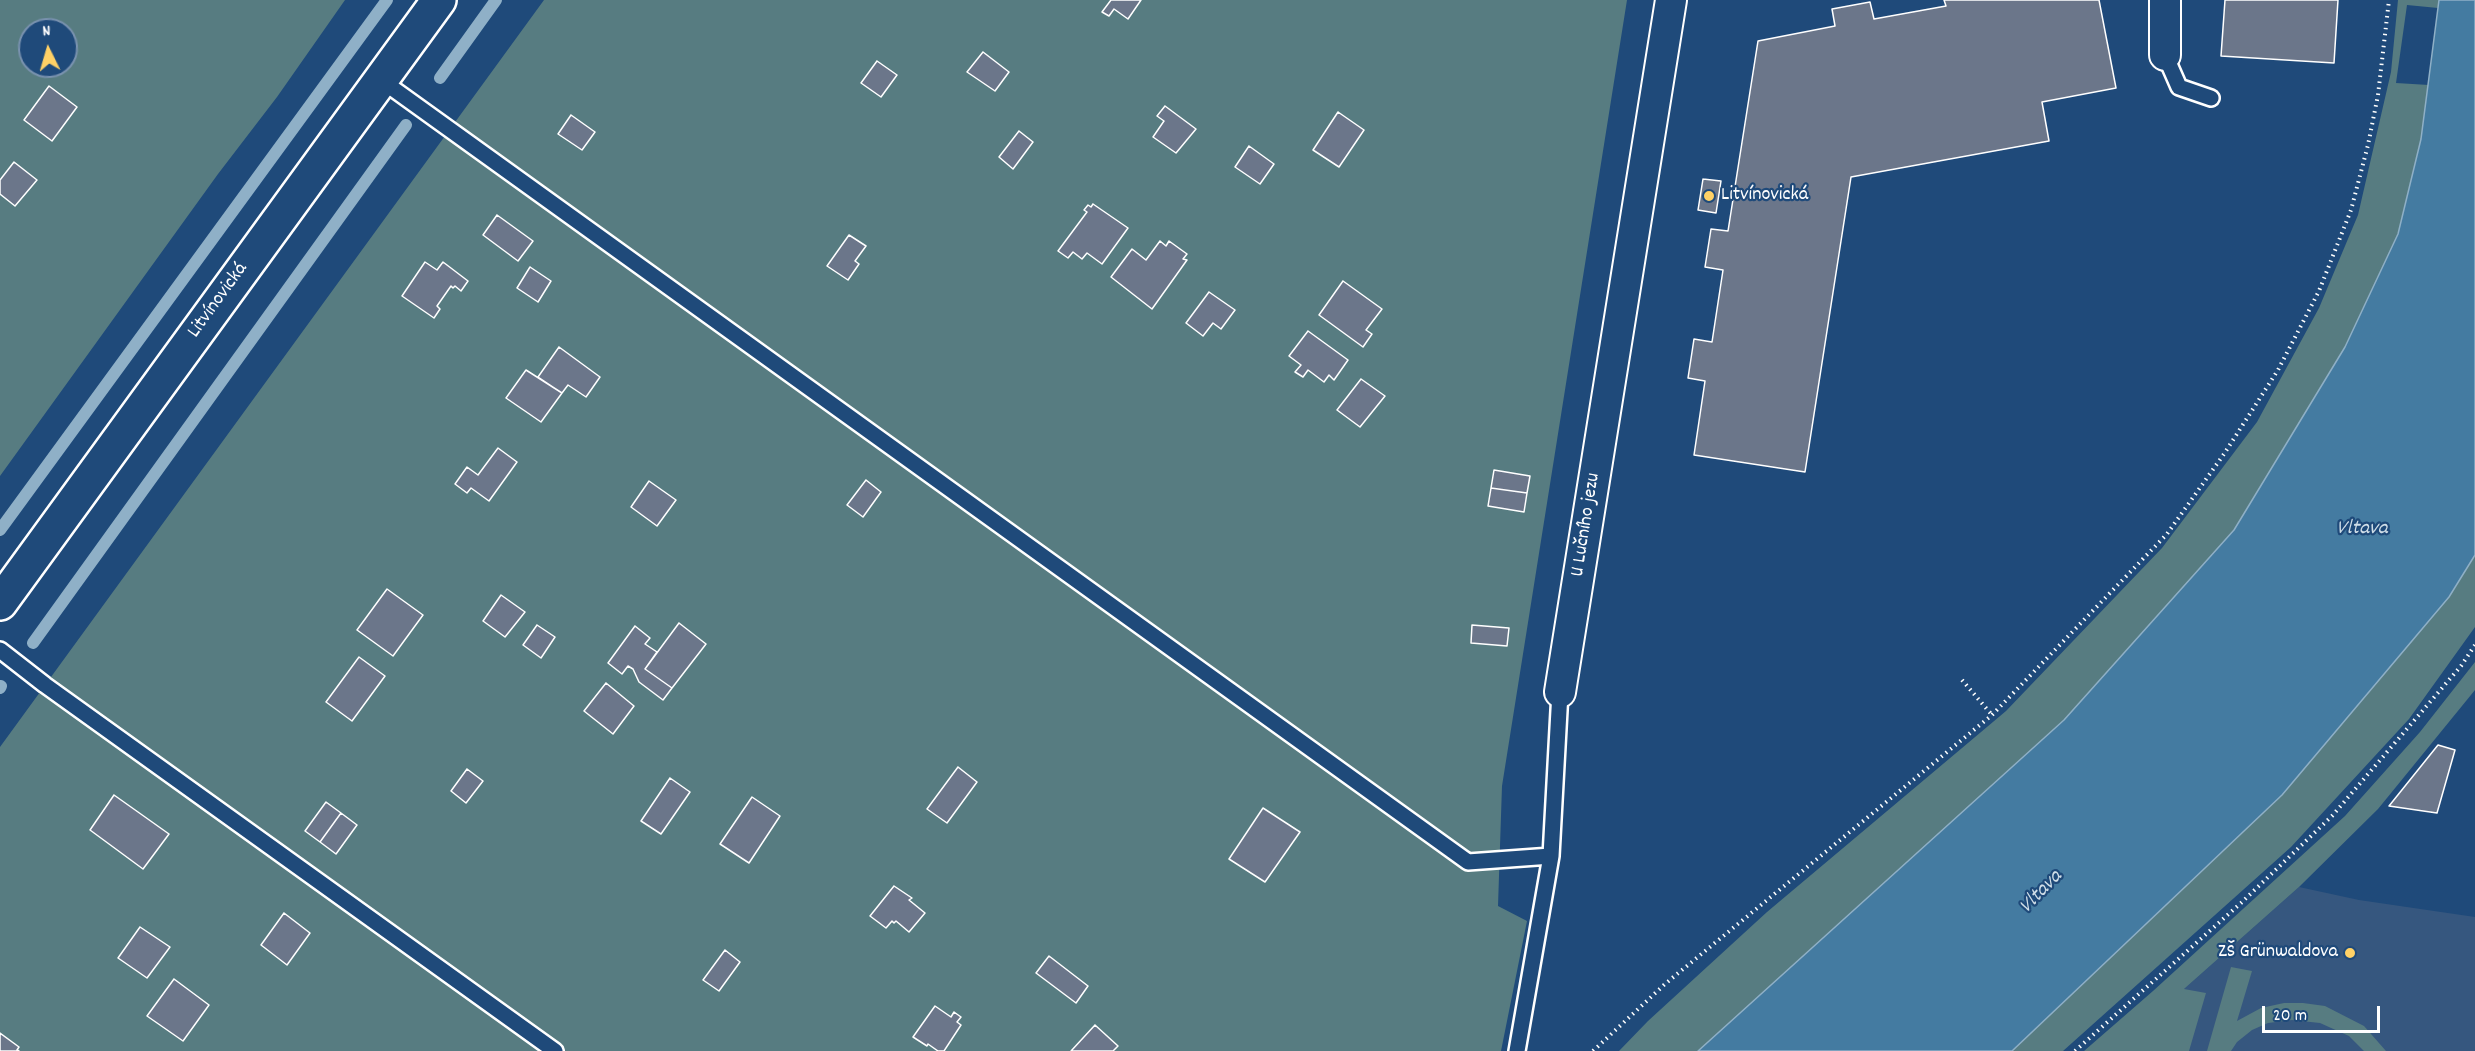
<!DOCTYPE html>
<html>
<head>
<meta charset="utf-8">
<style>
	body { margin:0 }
	#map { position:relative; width:2475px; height:1051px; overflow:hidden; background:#1f4a7a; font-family:Dekko,sans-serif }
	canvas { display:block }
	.north { position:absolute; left:18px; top:18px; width:60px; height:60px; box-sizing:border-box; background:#1f4a7a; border:2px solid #7992af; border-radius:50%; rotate:355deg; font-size:16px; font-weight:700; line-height:24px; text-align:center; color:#fff }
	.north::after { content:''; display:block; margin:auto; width:21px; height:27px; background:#ffd166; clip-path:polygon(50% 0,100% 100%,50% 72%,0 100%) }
	.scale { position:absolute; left:2262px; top:1006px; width:118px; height:27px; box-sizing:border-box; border:3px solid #fff; border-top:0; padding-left:8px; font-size:18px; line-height:21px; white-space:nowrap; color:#fff; -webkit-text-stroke:4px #1f4a7a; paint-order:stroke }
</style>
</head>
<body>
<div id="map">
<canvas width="2475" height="1051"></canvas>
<div class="north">N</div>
<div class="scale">20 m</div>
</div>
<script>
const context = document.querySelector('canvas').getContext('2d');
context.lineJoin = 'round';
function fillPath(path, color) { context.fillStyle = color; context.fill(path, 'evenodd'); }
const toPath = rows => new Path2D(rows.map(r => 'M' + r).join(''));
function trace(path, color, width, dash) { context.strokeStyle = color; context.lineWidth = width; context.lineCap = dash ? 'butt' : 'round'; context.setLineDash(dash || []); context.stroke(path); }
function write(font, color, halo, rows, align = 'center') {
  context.font = font + ' Dekko,sans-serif'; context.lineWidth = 4.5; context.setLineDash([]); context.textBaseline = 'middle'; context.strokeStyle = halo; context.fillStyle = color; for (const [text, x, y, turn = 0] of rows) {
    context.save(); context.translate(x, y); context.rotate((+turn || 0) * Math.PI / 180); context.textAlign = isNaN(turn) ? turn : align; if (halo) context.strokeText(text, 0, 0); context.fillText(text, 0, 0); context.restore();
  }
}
fillPath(toPath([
	[2299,887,2359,900,2475,917,2475,1051,2114,1051]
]), '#36577f');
fillPath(toPath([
	[0,0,345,0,277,97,218,174,0,476],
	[30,30,66,30,66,66,30,66],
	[544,0,1627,0,1502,786,1498,906,1527,921,1501,1051,0,1051,0,747],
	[2398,0,2439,0,2438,8,2407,5,2396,83,2429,85,2421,139,2398,234,2345,347,2234,530,2064,720,1699,1051,1619,1051,1648,1021,1767,912,2006,711,2162,548,2257,422,2319,308,2358,215,2391,72],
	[2475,555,2475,627,2409,719,2291,847,2063,1051,2012,1051,2282,795,2449,597],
	[2475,662,2475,690,2378,809,2299,887,2184,989,2206,993,2189,1051,2084,1051,2153,991,2345,816,2420,732],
	[2231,967,2252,971,2237,1021,2261,1008,2284,1003,2303,1003,2325,1006,2364,1026,2386,1051,2364,1051,2349,1036,2320,1023,2292,1020,2268,1023,2252,1030,2237,1042,2231,1051,2207,1051]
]), '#577c81');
const water = toPath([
	[2439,0,2475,0,2475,555,2449,597,2282,795,2012,1051,1698,1051,2064,720,2234,530,2345,347,2398,234,2421,139,2439,0]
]);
fillPath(water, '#447ba1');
trace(water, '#8fb0c7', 1.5);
trace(toPath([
	[440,78,496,0],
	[0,530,387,0],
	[33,643,406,125],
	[0,688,1,686]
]), '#8fb0c7', 12);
const building = toPath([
	[1111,0,1141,0,1128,19,1114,9,1109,16,1102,12,1111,0],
	[1944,0,2099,0,2116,88,2042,102,2049,141,1851,177,1805,472,1694,455,1705,381,1688,378,1694,339,1712,342,1723,270,1705,267,1711,229,1728,231,1758,41,1835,26,1832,9,1870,2,1874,19,1946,6,1944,0],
	[2225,0,2338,0,2334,63,2221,56,2225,0],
	[983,52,1009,72,995,91,967,72,983,52],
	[877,61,897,75,881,97,861,83,877,61],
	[49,86,77,107,52,141,24,120,49,86],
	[1165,106,1196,129,1176,153,1153,137,1164,121,1157,116,1165,106],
	[1338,112,1364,130,1339,167,1313,150,1338,112],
	[571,115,595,132,582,150,558,134,571,115],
	[1019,131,1033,142,1013,169,999,157,1019,131],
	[1249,146,1274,164,1260,184,1235,167,1249,146],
	[14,162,37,180,15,206,0,194,0,180,14,162],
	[1703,179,1721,181,1716,213,1698,210,1703,179],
	[1093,204,1128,228,1102,264,1087,253,1082,259,1073,252,1068,258,1058,251,1087,212,1084,210,1088,205,1091,207,1093,204],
	[497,215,533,241,518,261,483,235,497,215],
	[849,235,866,246,855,261,859,264,848,280,827,266,849,235],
	[1160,241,1166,246,1169,241,1187,254,1183,259,1187,260,1152,309,1111,277,1132,249,1146,260,1160,241],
	[425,262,437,270,443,262,468,281,461,291,455,286,453,288,451,286,437,306,440,309,434,318,402,296,425,262],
	[530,267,551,281,538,302,517,288,530,267],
	[1343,281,1382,309,1366,330,1372,334,1363,347,1319,315,1343,281],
	[1209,292,1235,310,1221,329,1213,323,1203,336,1186,323,1209,292],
	[1308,331,1348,360,1334,380,1329,375,1324,382,1308,370,1303,377,1295,372,1301,365,1289,356,1308,331],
	[559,347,600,377,586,397,568,385,562,393,538,377,559,347],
	[526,370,562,393,541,422,506,398,526,370],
	[1361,379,1385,396,1360,427,1337,410,1361,379],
	[498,448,517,462,489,501,471,488,467,493,455,484,467,467,478,475,498,448],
	[1494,470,1530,476,1527,493,1491,488,1494,470],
	[866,480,881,492,863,517,847,505,866,480],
	[649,481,676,500,657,526,631,507,649,481],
	[1491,488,1527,493,1524,512,1488,506,1491,488],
	[387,589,423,615,393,656,357,630,387,589],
	[501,595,525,612,505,637,483,621,501,595],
	[679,623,706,644,672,688,645,669,679,623],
	[537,625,555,637,541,658,523,645,537,625],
	[1472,625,1509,628,1507,646,1471,643,1472,625],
	[635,626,650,638,645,644,657,652,645,669,672,688,663,700,639,682,633,669,628,666,622,674,608,663,635,626],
	[359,657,385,676,352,721,326,702,359,657],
	[606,683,634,706,613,734,584,711,606,683],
	[2438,745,2455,750,2437,813,2389,806,2438,745],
	[958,767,977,782,947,823,927,809,958,767],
	[467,769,483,781,466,803,451,791,467,769],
	[670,778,690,792,661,834,641,821,670,778],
	[114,795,169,834,143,869,90,830,114,795],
	[752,797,780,816,749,863,720,844,752,797],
	[326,802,341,813,320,842,305,831,326,802],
	[1263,808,1300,832,1265,882,1229,859,1263,808],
	[341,813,357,825,336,854,320,842,341,813],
	[894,886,912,898,909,900,925,913,909,932,896,921,894,923,892,921,886,928,870,916,894,886],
	[284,913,310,933,287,965,261,945,284,913],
	[140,927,170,947,147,978,118,958,140,927],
	[725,950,740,962,719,991,703,980,725,950],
	[1049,956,1088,986,1076,1003,1036,973,1049,956],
	[174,979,209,1005,183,1041,147,1016,174,979],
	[935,1006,951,1017,954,1012,961,1017,957,1022,961,1025,944,1051,938,1051,928,1044,927,1046,913,1037,935,1006],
	[1095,1025,1118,1046,1113,1051,1071,1051,1095,1025],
	[0,1033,19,1047,17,1050,19,1051,0,1051,0,1033]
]);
fillPath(building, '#6b768a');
trace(building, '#fff', 1.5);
const service = toPath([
	[2165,55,2179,87,2211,98],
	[381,80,1468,862,1551,856],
	[0,650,45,685,555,1051],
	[1517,1051,1551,856,1560,692]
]);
const minor = toPath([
	[2165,0,2165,55],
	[1560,692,1671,0]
]);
const secondary = toPath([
	[0,603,439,0]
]);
trace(service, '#fff', 20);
trace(minor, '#fff', 34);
trace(secondary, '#fff', 38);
trace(toPath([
	[1962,680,1992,715],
	[1593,1051,1665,984,1992,715,2167,534,2224,454,2278,370,2319,291,2351,210,2368,145,2378,95,2389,0],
	[2075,1051,2241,903,2332,816,2461,666,2475,645]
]), '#fff', 4, [1.5, 4.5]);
trace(service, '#1f4a7a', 15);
trace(minor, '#1f4a7a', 30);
trace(secondary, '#1f4a7a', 33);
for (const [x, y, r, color] of [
	[1709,196,6,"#ffd166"],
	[2350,953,6,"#ffd166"]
]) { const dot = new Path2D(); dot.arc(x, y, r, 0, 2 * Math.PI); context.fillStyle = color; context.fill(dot); trace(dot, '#1f4a7a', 2); }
write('20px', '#fff', '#1f4a7a', [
	["Litvínovická",1721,196],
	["ZŠ Grünwaldova",2338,953,"right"]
], 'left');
write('20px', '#fff', '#1f4a7a', [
	["Litvínovická",219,301,-54],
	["U Lučního jezu",1587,525,-81]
]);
write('italic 21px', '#d0dee8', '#1f4a7a', [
	["Vltava",2362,530],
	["Vltava",2042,893,-46]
]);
</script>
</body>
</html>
